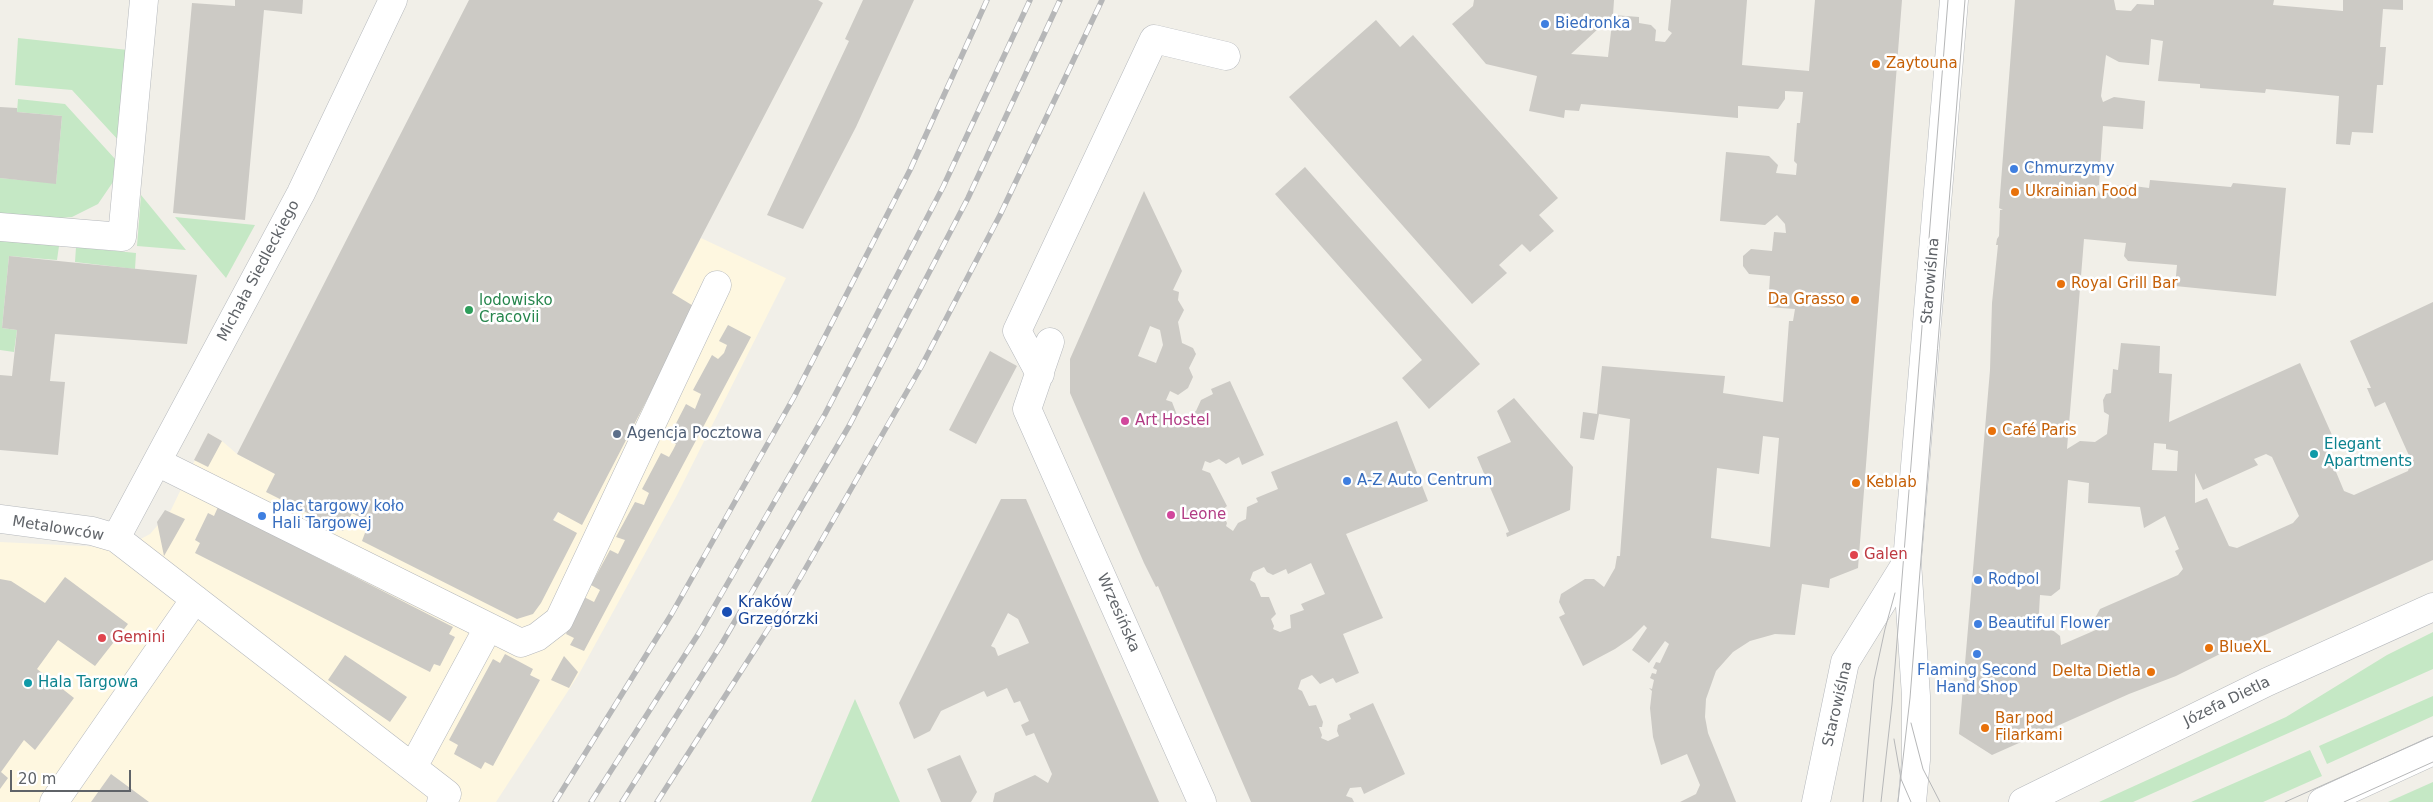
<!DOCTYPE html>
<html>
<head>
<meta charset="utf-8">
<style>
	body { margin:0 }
	#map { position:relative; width:2433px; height:802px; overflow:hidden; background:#f1efe8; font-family:"DejaVu Sans",sans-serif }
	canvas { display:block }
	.scale { position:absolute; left:10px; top:770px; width:121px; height:22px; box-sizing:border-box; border:2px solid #5f6368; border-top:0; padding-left:6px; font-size:15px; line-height:18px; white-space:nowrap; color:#5f6368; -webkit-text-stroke:4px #fff; paint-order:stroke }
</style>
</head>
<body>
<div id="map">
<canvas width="2433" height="802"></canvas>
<div class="scale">20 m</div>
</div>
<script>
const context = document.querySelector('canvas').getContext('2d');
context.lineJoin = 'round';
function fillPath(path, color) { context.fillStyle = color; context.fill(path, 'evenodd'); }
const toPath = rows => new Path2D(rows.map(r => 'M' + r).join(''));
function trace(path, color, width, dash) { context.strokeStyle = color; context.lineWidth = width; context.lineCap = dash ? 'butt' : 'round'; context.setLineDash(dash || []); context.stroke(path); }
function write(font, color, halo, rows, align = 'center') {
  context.font = font + ' "DejaVu Sans",sans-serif'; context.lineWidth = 5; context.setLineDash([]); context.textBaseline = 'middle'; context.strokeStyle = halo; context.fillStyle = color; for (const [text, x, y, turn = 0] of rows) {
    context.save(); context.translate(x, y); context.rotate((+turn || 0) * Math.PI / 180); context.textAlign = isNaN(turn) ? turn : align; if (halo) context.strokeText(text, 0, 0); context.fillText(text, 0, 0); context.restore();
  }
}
fillPath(toPath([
	[701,238,786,278,677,495,579,674,496,802,0,802,0,542,124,548,150,534,171,510,208,433,222,441,237,454,514,597]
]), '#fef7e0');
fillPath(toPath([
	[18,38,128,50,120,142,72,90,15,85],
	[18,99,65,104,116,160,113,182,98,204,72,217,59,218,0,213,0,178,56,183,62,116,17,112],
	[141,195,186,250,137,246],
	[175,217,255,225,226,278],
	[0,240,59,246,57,260,9,256,2,328,17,330,14,352,0,350],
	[76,247,136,253,135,269,75,262],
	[2433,632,2433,669,2133,802,2099,802,2286,717,2387,655],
	[2433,696,2433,716,2327,764,2319,746],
	[855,699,900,802,811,802],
	[2310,750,2322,776,2263,802,2191,802],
	[2433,782,2433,802,2388,802]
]), '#c5e8c5');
fillPath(toPath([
	[235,0,303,0,302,14,264,10,245,220,173,213,192,3,235,6],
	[469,0,818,0,823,3,672,293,695,307,582,525,558,512,553,520,577,533,541,603,533,614,517,619,362,541,369,522,352,513,343,531,266,492,275,474,237,454],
	[863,0,914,0,856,127,803,229,767,215,849,41,845,39],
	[1474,0,1614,0,1613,15,1639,17,1639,23,1651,25,1656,30,1655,41,1665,42,1672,33,1668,30,1671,0,1747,0,1742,65,1809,71,1815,0,1902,0,1858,568,1830,579,1829,588,1802,584,1795,635,1775,634,1750,641,1733,652,1716,671,1706,699,1705,717,1708,733,1736,802,1680,802,1696,794,1700,785,1687,754,1661,765,1653,737,1650,708,1652,691,1649,688,1652,689,1654,680,1650,678,1652,673,1656,674,1657,670,1653,668,1656,662,1660,663,1669,644,1665,641,1649,663,1632,650,1647,628,1644,625,1631,638,1615,649,1583,666,1559,617,1565,614,1559,602,1561,594,1585,579,1594,579,1604,587,1615,568,1617,556,1620,556,1630,419,1599,414,1594,440,1580,438,1583,412,1597,414,1602,366,1725,376,1723,393,1783,402,1789,321,1793,321,1795,309,1768,307,1770,276,1749,274,1743,266,1743,256,1751,249,1772,251,1774,232,1786,233,1785,224,1777,215,1765,225,1720,221,1726,152,1769,156,1778,165,1776,173,1796,175,1797,164,1794,161,1797,123,1800,123,1803,92,1785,91,1785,99,1778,109,1738,106,1738,118,1581,104,1579,111,1565,110,1564,118,1529,111,1537,76,1486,64,1452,24,1473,6],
	[1613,15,1608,57,1571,54],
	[1763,436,1779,438,1770,547,1711,538,1717,468,1759,474],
	[2015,0,2114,0,2116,10,2131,11,2137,4,2154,5,2154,0,2274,0,2273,5,2343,11,2343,0,2403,0,2403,10,2383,9,2380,47,2386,47,2383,85,2377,85,2373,133,2352,132,2350,145,2336,144,2339,96,2266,89,2265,93,2200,88,2200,84,2158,81,2163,41,2151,39,2149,65,2119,62,2106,55,2101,96,2103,102,2114,97,2145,101,2143,129,2103,126,2099,185,2096,186,2100,194,2103,192,2126,194,2126,185,2149,188,2150,180,2231,187,2233,183,2286,188,2276,296,2175,286,2177,265,2128,261,2124,256,2126,243,2084,239,2067,449,2080,441,2095,442,2107,434,2109,415,2104,412,2103,400,2106,394,2111,393,2113,369,2118,370,2121,343,2160,346,2159,373,2172,374,2169,422,2300,363,2336,444,2326,448,2344,491,2354,495,2408,471,2411,460,2385,402,2375,407,2367,388,2371,388,2350,341,2433,302,2433,560,2265,635,2242,643,2176,676,2129,694,1992,755,1959,734,1990,370,1992,303,1998,245,1996,245,1997,239,1999,236,2000,210,2003,210,1999,208],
	[2154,443,2166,444,2166,449,2178,451,2177,471,2152,470],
	[2266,454,2272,457,2299,516,2293,523,2237,548,2229,546,2207,498,2195,503,2195,473,2203,490,2258,465,2254,459],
	[2068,480,2089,483,2088,503,2140,507,2144,528,2165,516,2179,549,2175,551,2183,569,2178,575,2100,609,2094,620,2098,629,2061,645,2060,636,2050,628,2038,630,2040,595,2051,596,2060,589],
	[1376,20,1400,47,1413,35,1558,198,1539,215,1554,231,1530,252,1522,244,1499,265,1507,273,1472,304,1289,97],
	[0,107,17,108,17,112,62,116,56,184,0,178],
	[1305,167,1480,364,1429,409,1402,378,1422,360,1275,194],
	[1144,191,1182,271,1173,290,1179,292,1178,300,1184,310,1178,322,1182,343,1193,348,1196,354,1189,368,1193,377,1188,388,1178,395,1170,391,1166,400,1172,402,1177,415,1174,419,1181,424,1187,416,1196,411,1201,400,1213,394,1211,389,1230,381,1264,455,1242,465,1239,457,1226,464,1219,459,1210,463,1205,461,1202,470,1210,473,1227,506,1221,511,1227,523,1226,526,1233,531,1238,523,1246,519,1247,507,1258,502,1256,498,1278,489,1271,472,1397,421,1428,501,1346,534,1383,618,1343,634,1359,673,1336,683,1333,678,1320,684,1312,675,1301,680,1298,689,1302,691,1309,706,1316,705,1323,722,1322,727,1319,727,1322,735,1321,738,1328,741,1339,736,1337,731,1338,725,1351,719,1349,714,1373,703,1405,774,1364,794,1361,787,1350,788,1346,796,1352,798,1354,802,1251,802,1158,586,1156,587,1144,563,1070,393,1070,359],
	[1150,326,1160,330,1163,345,1156,363,1138,356],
	[1311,563,1325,594,1301,604,1304,610,1290,615,1291,628,1280,632,1273,629,1274,626,1271,619,1276,614,1269,597,1261,597,1255,583,1250,580,1253,572,1264,567,1267,572,1273,575,1286,569,1288,574],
	[9,256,197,275,187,344,55,334,50,381,65,382,58,455,0,450,0,375,12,376,17,330,2,328],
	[728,325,751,337,584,651,570,645,574,638,566,634,584,597,594,602,600,590,591,585,610,550,618,554,625,540,616,537,635,502,644,505,649,493,642,489,661,453,669,457,673,450,676,444,668,439,686,404,695,409,701,394,693,390,712,355,718,359,724,353,727,345,719,341],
	[990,351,1017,366,976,444,949,430],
	[1514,398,1573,467,1570,510,1507,537,1506,533,1509,532,1477,457,1511,442,1497,411],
	[208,433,222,441,208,467,194,460],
	[1001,499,1026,499,1159,802,993,802,995,793,1035,775,1048,783,1052,774,1034,733,1026,736,1021,725,1029,721,1020,701,1014,703,1007,688,987,697,984,691,941,711,930,731,914,739,899,703],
	[1008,613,1018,619,1029,643,998,656,995,648,991,646],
	[218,507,453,627,449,634,455,637,440,666,434,664,430,672,195,553,200,543,195,540,208,513,214,516],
	[165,510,185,519,164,556,157,522],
	[65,577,128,624,95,666,58,640,37,669,74,698,35,750,24,740,1,772,8,778,0,789,0,579,11,581,45,603],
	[505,654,533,669,530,675,540,680,493,766,485,762,481,769,454,754,458,745,449,740,493,659,500,663],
	[345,655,407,697,390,722,328,680],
	[564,656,578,672,569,688,551,680],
	[960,755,977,792,971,802,941,802,927,769],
	[111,774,149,802,91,802]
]), '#cccac5');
const minor = toPath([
	[0,227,122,237,144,0],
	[1050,342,1027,409,1202,802],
	[1040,374,1017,331,1154,39,1226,56],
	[157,462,521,643,537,637,559,620,717,285],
	[0,519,92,531,116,538,447,794,441,802],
	[116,538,301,193,393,0],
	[413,767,488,628],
	[54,802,195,599],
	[1816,802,1845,662,1907,562],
	[1912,802,1916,760,1916,696,1907,562,1954,0],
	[2023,802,2267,682,2433,607],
	[2322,802,2433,751]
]);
trace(minor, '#b5b8bc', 29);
trace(minor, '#fff', 28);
trace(toPath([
	[1911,723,1923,769,1940,802],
	[1894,739,1901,779,1911,802],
	[1863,802,1874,680,1885,629,1895,593],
	[1881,802,1892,704,1948,0],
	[1898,802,1910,698,1965,0],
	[2285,802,2433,736],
	[2344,802,2433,762]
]), '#b6b7b8', 1);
const rail = toPath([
	[555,802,671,615,794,397,910,170,987,0],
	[591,802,699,633,825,414,943,187,1030,0],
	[622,802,721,645,849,426,968,198,1060,0],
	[657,802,792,592,921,367,1000,215,1102,0]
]);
trace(rail, '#b6b7b8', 5.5);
trace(rail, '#fff', 4, [11]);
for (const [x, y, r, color] of [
	[1545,24,5,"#3f7fe0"],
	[1876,64,5,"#e8710a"],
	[2014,169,5,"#3f7fe0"],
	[2015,192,5,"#e8710a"],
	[2061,284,5,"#e8710a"],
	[1855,300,5,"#e8710a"],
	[469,310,5,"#2e9e5b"],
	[1125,421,5,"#d1479c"],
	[1992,431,5,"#e8710a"],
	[617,434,5,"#5c6f8a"],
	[2314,454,5,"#0f9aa8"],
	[1347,481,5,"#3f7fe0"],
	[1856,483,5,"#e8710a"],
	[1171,515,5,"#d1479c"],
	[262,516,5,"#3f7fe0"],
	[1854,555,5,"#e0444e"],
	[1978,580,5,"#3f7fe0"],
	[727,612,6,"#1a4fb4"],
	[1978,624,5,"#3f7fe0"],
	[102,638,5,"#e0444e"],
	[2209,648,5,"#e8710a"],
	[1977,654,5,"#3f7fe0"],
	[2151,672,5,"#e8710a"],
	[28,683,5,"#0f9aa8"],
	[1985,728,5,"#e8710a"]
]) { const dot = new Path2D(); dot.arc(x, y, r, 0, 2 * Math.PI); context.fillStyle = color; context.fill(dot); trace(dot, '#fff', 2); }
write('15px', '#366cbe', '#fff', [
	["Biedronka",1555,24],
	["Chmurzymy",2024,169],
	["A-Z Auto Centrum",1357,481],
	["plac targowy koło",272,507],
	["Hali Targowej",272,524],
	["Rodpol",1988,580],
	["Beautiful Flower",1988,624],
	["Flaming Second",1977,671,"center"],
	["Hand Shop",1977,688,"center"]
], 'left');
write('15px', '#c56008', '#fff', [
	["Zaytouna",1886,64],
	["Ukrainian Food",2025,192],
	["Royal Grill Bar",2071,284],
	["Da Grasso",1845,300,"right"],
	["Café Paris",2002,431],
	["Keblab",1866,483],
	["BlueXL",2219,648],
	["Delta Dietla",2141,672,"right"],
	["Bar pod",1995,719],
	["Filarkami",1995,736]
], 'left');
write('15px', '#5f6368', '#fff', [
	["Michała Siedleckiego",259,271,-62],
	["Starowiślna",1931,281,-85],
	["Metalowców",58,529,9],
	["Wrzesińska",1118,613,66],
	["Józefa Dietla",2227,702,-26],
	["Starowiślna",1838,704,-77]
]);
write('15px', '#27864d', '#fff', [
	["lodowisko",479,301],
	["Cracovii",479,318]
], 'left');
write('15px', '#b23c85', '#fff', [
	["Art Hostel",1135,421],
	["Leone",1181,515]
], 'left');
write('15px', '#4e5e75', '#fff', [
	["Agencja Pocztowa",627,434]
], 'left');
write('15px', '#0d838f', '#fff', [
	["Elegant",2324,445],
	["Apartments",2324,462],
	["Hala Targowa",38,683]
], 'left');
write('15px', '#be3a42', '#fff', [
	["Galen",1864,555],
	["Gemini",112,638]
], 'left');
write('15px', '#164399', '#fff', [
	["Kraków",738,603],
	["Grzegórzki",738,620]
], 'left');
</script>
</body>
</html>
